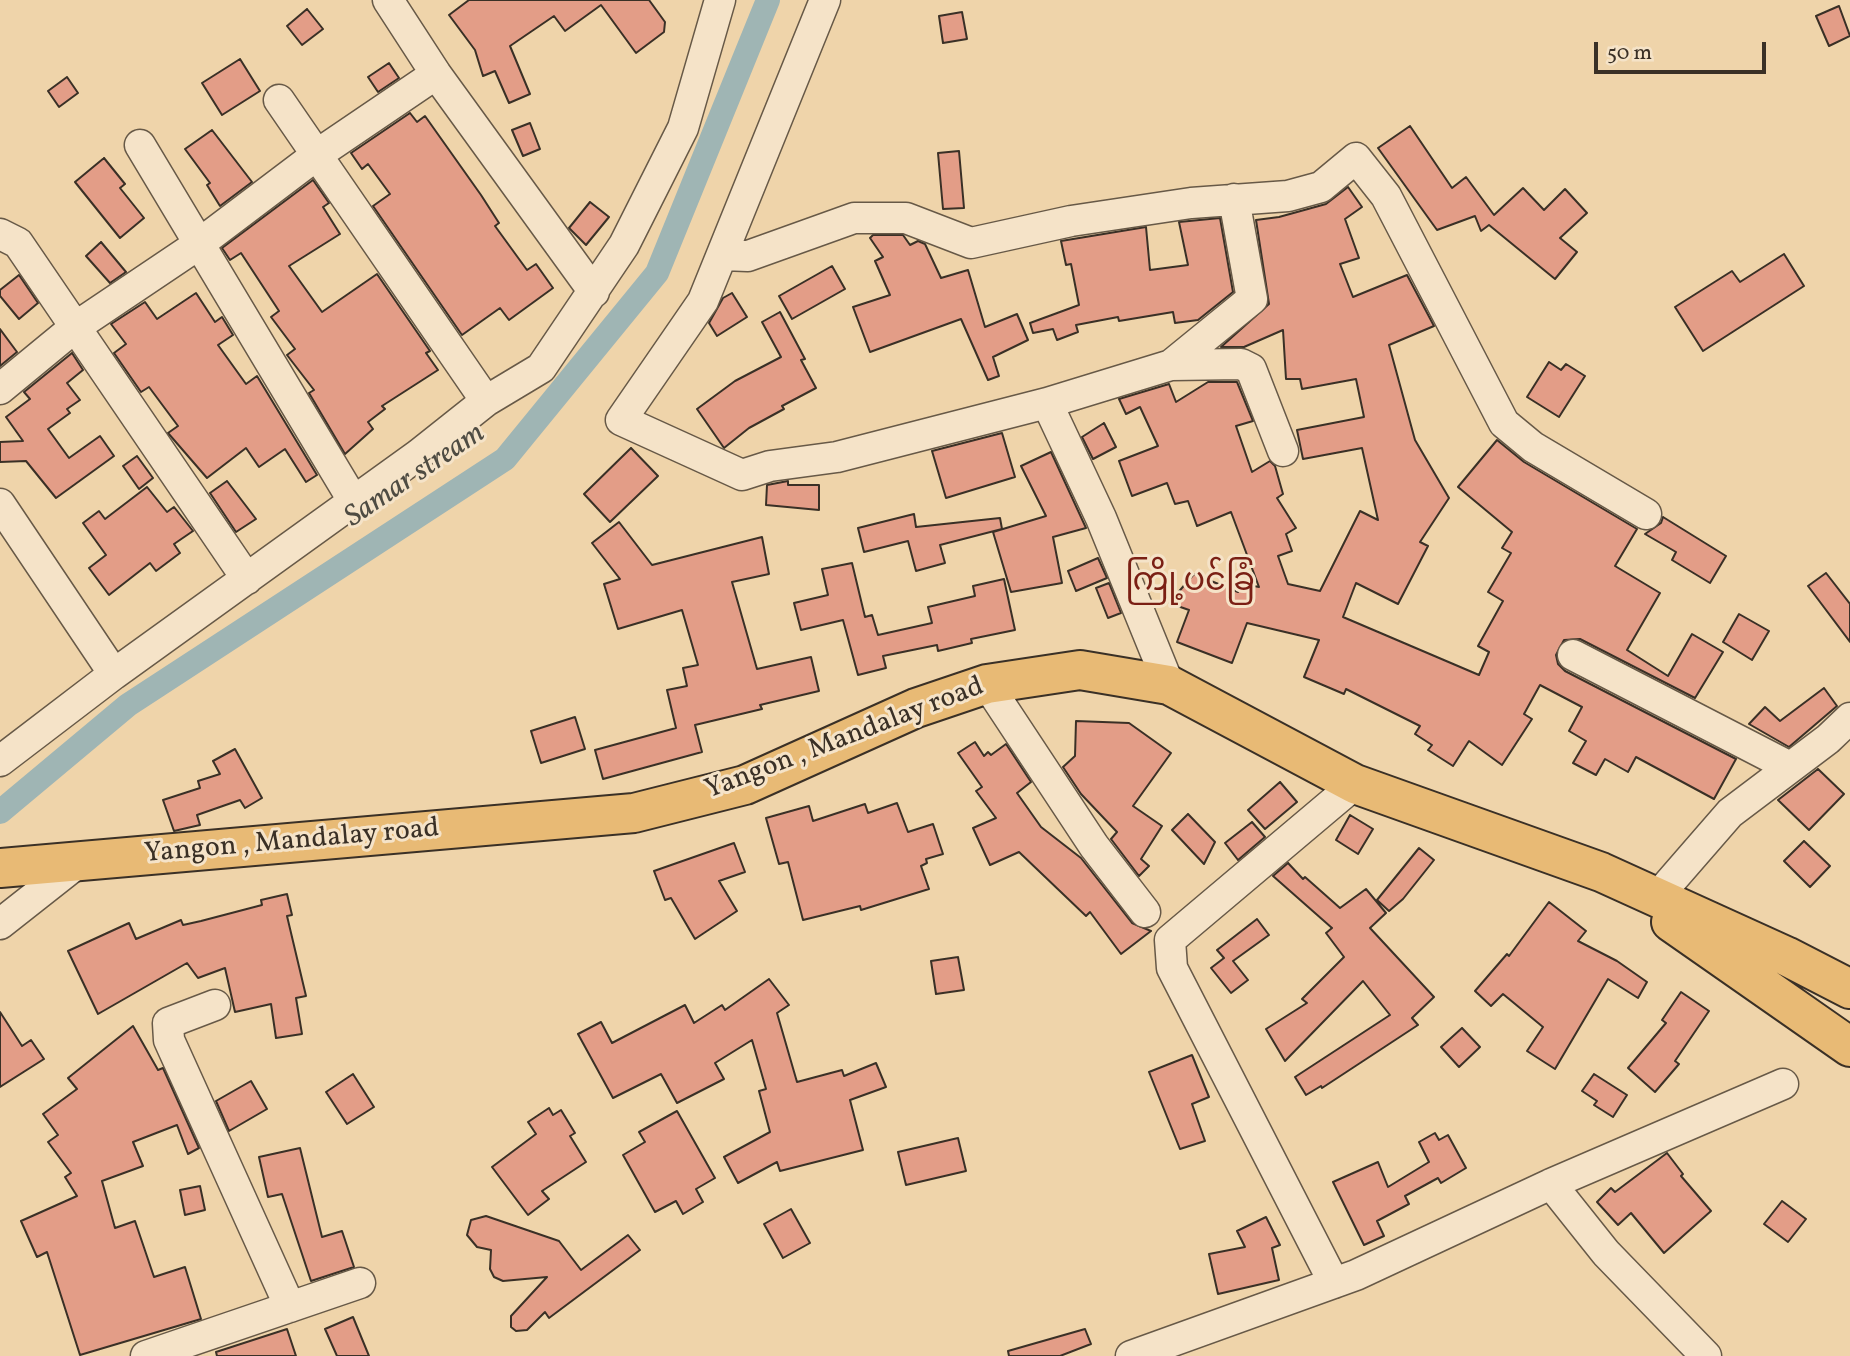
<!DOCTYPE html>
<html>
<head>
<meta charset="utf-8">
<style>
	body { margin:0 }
	#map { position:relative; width:1850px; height:1356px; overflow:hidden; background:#efd4aa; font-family:Vollkorn,serif }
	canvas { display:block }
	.scale { position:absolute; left:1594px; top:42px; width:172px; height:32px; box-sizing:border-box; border:4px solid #3a3026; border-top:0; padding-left:9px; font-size:21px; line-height:24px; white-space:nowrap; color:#3a3026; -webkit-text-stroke:5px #f5e3c8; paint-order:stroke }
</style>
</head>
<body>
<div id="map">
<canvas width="1850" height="1356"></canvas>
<div class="scale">50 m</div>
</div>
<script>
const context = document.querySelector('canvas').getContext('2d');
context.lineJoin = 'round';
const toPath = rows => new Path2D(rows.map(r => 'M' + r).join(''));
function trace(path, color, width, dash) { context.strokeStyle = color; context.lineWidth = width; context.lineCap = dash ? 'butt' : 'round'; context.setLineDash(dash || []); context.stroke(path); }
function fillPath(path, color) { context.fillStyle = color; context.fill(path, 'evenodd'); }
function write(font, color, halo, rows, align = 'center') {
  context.font = font + ' Vollkorn,"Noto Sans Myanmar",serif'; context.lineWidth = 6; context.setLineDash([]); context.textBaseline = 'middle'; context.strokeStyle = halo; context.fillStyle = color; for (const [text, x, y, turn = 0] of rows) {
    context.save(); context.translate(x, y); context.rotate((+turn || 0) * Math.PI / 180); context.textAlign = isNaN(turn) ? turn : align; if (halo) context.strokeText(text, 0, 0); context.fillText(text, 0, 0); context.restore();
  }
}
trace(toPath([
	[0,812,128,705,505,459,657,273,768,0]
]), '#9fb5b4', 24);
const building = toPath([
	[469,0,649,0,665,22,664,32,636,53,601,5,565,31,554,16,510,46,530,94,509,103,495,71,483,76,475,50,449,15,469,0],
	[1839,6,1850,36,1829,46,1816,16,1839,6],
	[307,9,323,29,302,45,287,26,307,9],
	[962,12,967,39,943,43,939,16,962,12],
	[240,59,260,91,222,115,202,83,240,59],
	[389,63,399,78,378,92,368,77,389,63],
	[67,77,78,93,59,107,48,91,67,77],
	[410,113,417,122,425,116,481,195,499,223,495,226,527,270,536,264,553,288,509,320,500,308,462,335,373,206,390,194,368,164,362,169,351,153,410,113],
	[530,123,540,149,523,156,512,130,530,123],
	[1410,126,1452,188,1466,177,1494,215,1523,188,1544,210,1565,189,1587,213,1560,238,1577,252,1555,279,1489,225,1481,231,1475,216,1437,230,1378,148,1410,126],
	[212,130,252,182,220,206,207,185,210,183,185,149,212,130],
	[959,151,964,208,943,209,938,153,959,151],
	[104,158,125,184,120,188,144,218,120,238,75,182,104,158],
	[313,180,329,203,323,207,340,234,289,266,322,312,377,274,430,351,426,353,438,370,382,406,385,409,368,422,373,429,345,454,309,393,314,390,287,355,295,349,271,317,279,311,241,253,230,260,222,248,313,180],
	[1348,187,1362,207,1345,219,1359,258,1340,264,1353,297,1407,275,1434,326,1389,345,1415,440,1449,498,1420,542,1428,546,1398,604,1356,583,1343,617,1479,675,1489,652,1478,646,1503,601,1488,592,1511,553,1502,548,1512,532,1458,487,1497,440,1524,462,1637,529,1615,566,1660,593,1627,650,1668,676,1692,634,1723,652,1695,698,1580,639,1564,640,1556,655,1558,664,1565,671,1736,759,1714,799,1636,757,1628,772,1605,759,1596,775,1573,763,1586,741,1569,731,1582,707,1540,685,1524,714,1532,719,1502,765,1469,741,1453,766,1428,750,1432,745,1415,734,1420,726,1346,689,1344,694,1304,677,1319,640,1247,623,1232,663,1177,642,1189,610,1169,603,1194,574,1238,592,1239,583,1259,587,1231,512,1197,526,1188,501,1175,504,1167,483,1132,496,1119,461,1158,446,1140,407,1126,414,1119,399,1169,384,1176,402,1208,382,1237,382,1253,421,1236,426,1252,472,1270,461,1275,466,1283,494,1277,498,1296,528,1286,534,1292,551,1278,556,1288,584,1320,591,1360,511,1378,520,1362,448,1303,459,1297,430,1364,417,1356,379,1302,389,1300,379,1286,379,1283,330,1244,347,1221,347,1269,304,1256,220,1279,217,1326,204,1348,187],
	[590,202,609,217,586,245,569,228,590,202],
	[1220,218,1233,292,1198,320,1175,323,1173,312,1119,321,1118,317,1076,325,1078,332,1057,340,1053,329,1033,333,1030,323,1079,305,1071,264,1066,265,1061,241,1146,227,1150,270,1188,265,1179,222,1220,218],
	[873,235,903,235,910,245,918,241,925,244,941,278,968,270,985,327,1017,314,1028,340,993,357,999,376,988,380,961,319,870,352,853,307,890,295,875,261,883,257,870,238,873,235],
	[101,242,126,272,110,283,86,256,101,242],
	[1784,254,1804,286,1703,351,1675,307,1732,271,1740,282,1784,254],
	[832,266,845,289,792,319,779,296,832,266],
	[19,275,38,303,19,319,0,296,0,290,19,275],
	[196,293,215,322,222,317,233,335,218,345,246,384,257,376,317,475,306,482,285,449,259,467,246,448,207,478,168,433,178,426,149,387,141,392,114,353,126,344,111,324,145,302,157,319,196,293],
	[732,293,747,317,717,336,709,323,723,298,732,293],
	[780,312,805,359,801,360,816,388,782,406,784,409,749,428,724,448,697,409,735,381,781,357,762,322,780,312],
	[0,329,17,352,0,366,0,329],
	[72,353,83,370,67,383,80,400,67,409,70,413,48,429,69,458,100,436,114,456,56,498,26,461,0,462,0,442,23,441,6,417,30,399,24,392,72,353],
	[1549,362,1561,370,1566,364,1585,376,1559,417,1527,397,1549,362],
	[1104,423,1116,447,1093,459,1082,437,1104,423],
	[1002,433,1015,477,946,498,932,451,1002,433],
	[631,448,658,476,610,522,584,494,631,448],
	[1051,452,1086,528,1053,537,1062,583,1011,592,993,532,1046,516,1021,466,1051,452],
	[137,456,153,478,139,489,123,466,137,456],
	[227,481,256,519,236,532,210,493,227,481],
	[788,481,788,485,819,485,819,510,766,505,767,485,788,481],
	[147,487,167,512,174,507,193,531,174,544,180,553,156,571,150,563,109,595,89,568,106,555,83,523,99,511,105,519,147,487],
	[914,514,916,527,1000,518,1002,529,940,545,945,563,916,571,908,541,864,552,858,528,914,514],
	[1663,517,1726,556,1710,583,1672,560,1676,552,1645,534,1661,523,1663,517],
	[619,522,652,565,762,537,769,574,732,582,757,669,811,657,819,691,760,705,762,709,695,725,702,752,603,779,595,750,676,728,667,690,687,686,683,668,698,665,682,610,618,629,604,584,620,579,592,543,619,522],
	[1098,558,1107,578,1076,591,1068,571,1098,558],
	[852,563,865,617,872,615,878,635,932,623,928,607,975,596,973,586,1004,579,1015,630,971,639,972,643,938,651,937,645,883,656,886,668,858,675,843,620,801,630,794,603,828,595,822,569,852,563],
	[1826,573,1850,604,1850,642,1808,586,1826,573],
	[1109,583,1121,613,1108,618,1096,588,1109,583],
	[1739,614,1769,631,1752,660,1723,642,1739,614],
	[1824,688,1837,706,1789,747,1749,724,1765,707,1780,721,1824,688],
	[575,717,585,749,541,763,531,731,575,717],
	[1076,721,1129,723,1171,753,1133,806,1162,826,1141,859,1149,866,1139,876,1111,839,1117,832,1081,794,1063,767,1075,756,1076,721],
	[975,742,984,756,988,752,991,755,1006,744,1031,782,1017,793,1041,827,1081,858,1132,923,1151,931,1121,954,1090,912,1086,916,1019,852,990,865,973,828,996,818,976,791,982,787,958,753,975,742],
	[235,749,262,798,245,808,240,800,197,815,200,825,174,831,163,800,200,788,198,781,220,774,213,761,235,749],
	[1818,769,1844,794,1809,830,1778,800,1818,769],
	[1280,782,1297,802,1265,829,1248,810,1280,782],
	[897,803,908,832,933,824,943,854,926,859,927,863,921,866,929,889,861,910,860,906,803,920,788,862,779,864,766,818,809,806,813,821,865,804,868,813,897,803],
	[1188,814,1215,842,1204,864,1172,830,1188,814],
	[1350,815,1373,829,1358,854,1336,840,1350,815],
	[1252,822,1265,837,1238,860,1225,843,1252,822],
	[1804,841,1830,866,1810,887,1784,861,1804,841],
	[734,843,745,872,719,881,737,911,695,939,671,898,665,900,654,871,734,843],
	[1419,848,1434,860,1403,899,1389,911,1377,900,1419,848],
	[1288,863,1303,879,1305,877,1340,908,1366,889,1386,913,1370,928,1434,997,1412,1018,1418,1025,1322,1088,1321,1086,1306,1095,1295,1077,1390,1015,1363,981,1285,1061,1266,1029,1307,1003,1302,999,1344,957,1326,933,1332,928,1273,876,1288,863],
	[287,894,292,915,287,916,306,996,296,998,302,1034,276,1038,271,1004,235,1012,225,968,198,978,187,963,98,1014,68,951,129,923,136,939,181,920,183,925,201,921,262,905,261,900,287,894],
	[1549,902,1586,931,1578,941,1617,961,1647,982,1638,998,1608,979,1555,1069,1527,1051,1543,1027,1503,994,1491,1006,1475,991,1507,954,1509,956,1549,902],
	[1257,919,1269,935,1233,961,1248,980,1231,993,1211,968,1224,958,1217,950,1257,919],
	[958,957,964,990,936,994,931,961,958,957],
	[769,979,789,1005,777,1013,797,1082,842,1070,844,1076,876,1063,886,1087,850,1100,863,1150,780,1171,777,1162,738,1183,724,1157,770,1132,759,1091,766,1089,752,1040,715,1063,724,1079,677,1103,661,1074,613,1098,578,1034,601,1022,612,1043,685,1005,694,1023,722,1005,725,1010,769,979],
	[1681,992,1709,1011,1675,1061,1679,1064,1655,1092,1628,1068,1666,1023,1662,1020,1681,992],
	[0,1012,22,1046,31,1040,44,1059,0,1087,0,1012],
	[133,1026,158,1070,163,1068,199,1148,188,1154,177,1125,133,1142,143,1166,102,1181,115,1228,135,1221,154,1277,185,1267,201,1319,80,1355,47,1252,37,1257,21,1221,77,1196,65,1177,71,1173,48,1142,58,1135,43,1114,77,1089,68,1078,133,1026],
	[1462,1028,1480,1047,1459,1067,1441,1047,1462,1028],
	[1192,1055,1209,1097,1192,1104,1205,1141,1180,1149,1149,1072,1192,1055],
	[353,1074,374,1107,347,1124,326,1092,353,1074],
	[1594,1074,1627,1095,1613,1117,1594,1105,1597,1101,1582,1091,1594,1074],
	[251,1081,267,1109,229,1131,216,1101,251,1081],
	[549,1108,553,1115,561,1110,575,1133,570,1136,586,1162,542,1191,549,1199,528,1215,492,1167,536,1134,528,1122,549,1108],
	[677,1111,715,1178,696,1189,703,1202,683,1214,676,1201,655,1212,623,1155,645,1142,639,1132,677,1111],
	[1435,1133,1439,1140,1448,1135,1466,1168,1441,1183,1438,1178,1405,1196,1409,1204,1377,1221,1384,1236,1364,1245,1333,1182,1378,1162,1388,1187,1429,1162,1419,1142,1435,1133],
	[958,1138,966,1171,906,1185,898,1152,958,1138],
	[300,1148,322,1237,342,1231,354,1267,311,1281,282,1194,268,1197,259,1157,300,1148],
	[1667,1153,1683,1174,1681,1176,1711,1211,1664,1253,1631,1213,1618,1225,1597,1202,1611,1188,1615,1192,1667,1153],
	[200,1186,205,1210,185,1215,180,1190,200,1186],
	[1782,1201,1806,1219,1788,1242,1764,1224,1782,1201],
	[791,1209,810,1243,783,1258,764,1224,791,1209],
	[486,1216,559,1241,581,1270,628,1235,640,1250,549,1318,545,1312,527,1330,516,1331,511,1327,511,1316,547,1277,503,1281,494,1277,490,1269,491,1250,477,1247,467,1235,471,1220,486,1216],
	[1266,1217,1280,1245,1272,1248,1279,1280,1218,1294,1209,1254,1245,1247,1237,1231,1266,1217],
	[353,1317,369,1356,337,1356,325,1329,353,1317],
	[287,1329,296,1356,217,1356,216,1352,287,1329],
	[1085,1329,1091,1344,1060,1356,1009,1356,1008,1351,1085,1329]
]);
fillPath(building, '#e39d87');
trace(building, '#3a3026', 2);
const minor = toPath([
	[388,0,436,74,594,292],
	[825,0,703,301,621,420,742,475,770,466,837,457,1047,403,1101,518,1169,685],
	[279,100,486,401],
	[140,145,354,502],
	[0,234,18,243,247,579],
	[722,255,748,256,854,218,906,218,971,243,1071,221,1191,203,1288,196,1321,187,1356,158,1386,196,1504,423,1533,447,1646,514],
	[1171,365,1252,299,1234,199],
	[0,389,74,328,199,244,318,154,436,74],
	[1047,403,1171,365,1241,364,1251,369,1283,451],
	[0,504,114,674],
	[1573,655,1790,767],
	[987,684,1094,846,1145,912],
	[0,761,114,674,418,455,486,401,541,368,624,245,683,128,720,0],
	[1657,897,1730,813,1828,739,1850,718],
	[0,924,80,861],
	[215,1005,168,1023,169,1040,290,1307],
	[1551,1184,1606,1253,1706,1356],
	[1334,1283,1172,968,1170,940,1355,784],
	[146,1356,360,1283],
	[1131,1356,1356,1275,1551,1184,1783,1084]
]);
const highway = toPath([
	[0,868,634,813,745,785,916,708,987,684,1080,670,1169,685,1355,784,1601,872,1786,956,1850,989],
	[1671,922,1850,1047]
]);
trace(minor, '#675947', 33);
trace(highway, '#3a3026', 42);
trace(minor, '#f5e3c8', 30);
trace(highway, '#e8ba75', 38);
write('28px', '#3a3026', '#f5e3c8', [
	["Yangon , Mandalay road",845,740,-21],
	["Yangon , Mandalay road",292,843,-5]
]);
write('italic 30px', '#4e4b42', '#f5e3c8', [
	["Samar stream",416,477,-34]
]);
write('32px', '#7a1f14', '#f5e3c8', [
	["ကြို့ပင်ခြံ",1190,584]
]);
</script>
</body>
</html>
